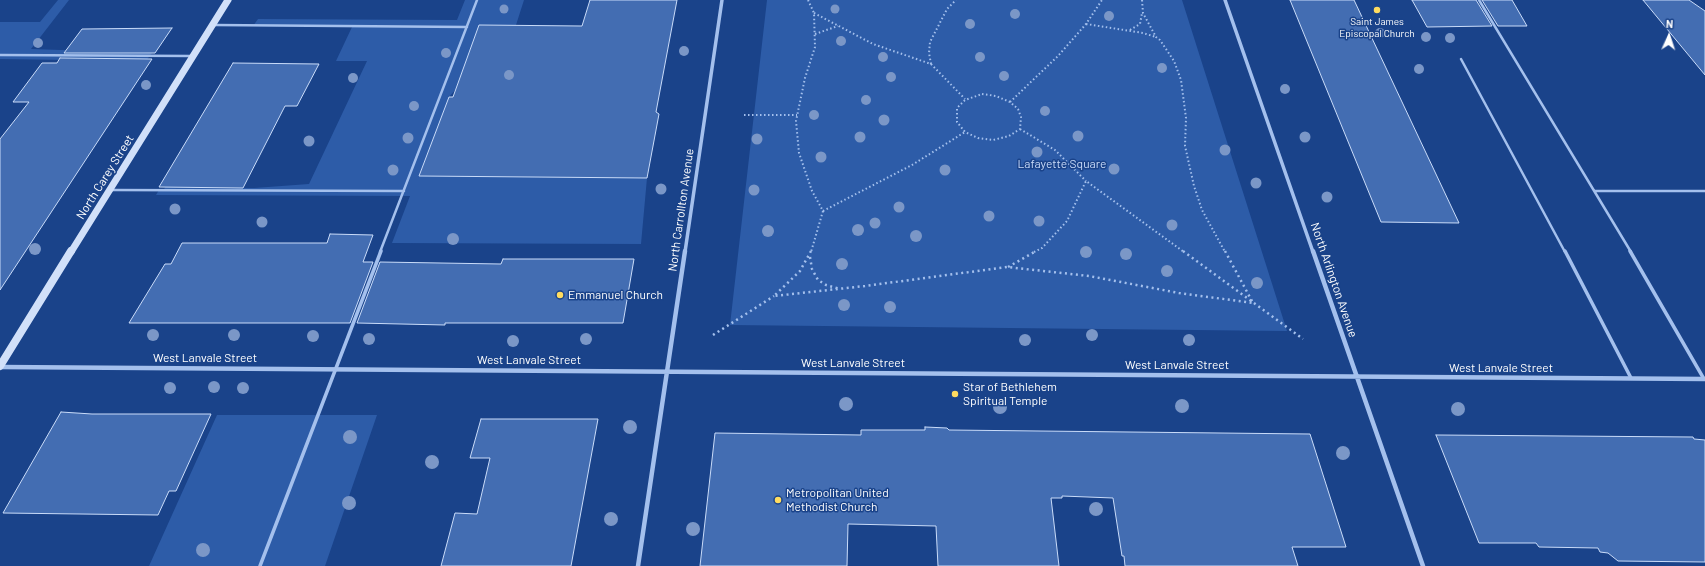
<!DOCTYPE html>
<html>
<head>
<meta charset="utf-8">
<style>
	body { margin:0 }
	#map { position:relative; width:1705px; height:566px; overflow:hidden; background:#1a438a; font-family:Barlow,sans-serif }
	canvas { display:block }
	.north { position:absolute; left:1649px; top:16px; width:40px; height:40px; -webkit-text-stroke:3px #1a438a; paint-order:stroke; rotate:3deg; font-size:11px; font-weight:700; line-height:16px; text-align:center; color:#fff }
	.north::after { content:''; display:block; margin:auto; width:14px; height:18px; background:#fff; clip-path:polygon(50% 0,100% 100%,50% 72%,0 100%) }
</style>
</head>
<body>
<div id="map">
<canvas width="1705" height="566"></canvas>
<div class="north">N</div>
</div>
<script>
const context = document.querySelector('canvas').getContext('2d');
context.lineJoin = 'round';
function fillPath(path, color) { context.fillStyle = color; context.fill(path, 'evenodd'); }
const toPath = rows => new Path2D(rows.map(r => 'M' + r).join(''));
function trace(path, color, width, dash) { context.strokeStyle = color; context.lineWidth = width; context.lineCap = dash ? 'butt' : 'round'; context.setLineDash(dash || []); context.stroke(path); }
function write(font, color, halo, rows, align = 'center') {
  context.font = font + ' Barlow,sans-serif'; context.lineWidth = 3; context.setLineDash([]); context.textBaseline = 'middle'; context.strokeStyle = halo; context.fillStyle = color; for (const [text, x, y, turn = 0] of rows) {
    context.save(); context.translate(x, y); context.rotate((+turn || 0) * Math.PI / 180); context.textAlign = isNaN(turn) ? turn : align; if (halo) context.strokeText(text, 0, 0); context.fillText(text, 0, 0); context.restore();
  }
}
fillPath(toPath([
	[58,0,69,0,31,49,152,53,146,61,0,59,0,22,40,22],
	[465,0,524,0,516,25,479,25,456,89,449,97,419,176,647,178,641,244,392,243,410,196,156,195,159,190,164,190,165,187,254,188,309,184,367,61,336,61,352,27,253,26,258,19,457,20],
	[767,0,1182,0,1287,331,730,325],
	[217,415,377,415,325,566,149,566]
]), '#2d5ca8');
const building = toPath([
	[590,0,677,0,656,112,659,114,647,178,419,176,449,97,453,97,479,25,582,26,590,0],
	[1290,0,1354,0,1459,223,1381,222,1290,0],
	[1412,0,1476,0,1492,26,1427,27,1412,0],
	[1482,0,1512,0,1527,26,1498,26,1482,0],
	[1643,0,1689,0,1705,11,1705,75,1643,0],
	[172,28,155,53,64,53,82,29,172,28],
	[60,58,152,59,0,290,0,139,29,102,13,102,42,63,57,63,60,58],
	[233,63,319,64,297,106,285,106,243,188,159,187,233,63],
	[330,234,373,235,363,262,373,262,350,323,129,323,165,264,171,264,182,243,327,243,330,234],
	[503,259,634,259,623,323,445,323,445,325,357,323,380,262,501,264,503,259],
	[61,412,92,414,211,414,176,491,169,491,158,515,3,513,61,412],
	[481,419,598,419,571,566,441,566,455,513,477,514,490,458,470,458,481,419],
	[925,427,947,428,949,430,1310,434,1346,547,1292,547,1298,566,1125,566,1124,556,1122,556,1113,498,1062,496,1062,498,1051,498,1059,566,938,566,936,526,848,524,847,566,700,566,715,433,861,435,861,430,925,430,925,427],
	[1436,435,1693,437,1694,439,1705,440,1705,562,1618,561,1608,553,1600,552,1598,548,1539,547,1536,543,1479,543,1436,435]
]);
fillPath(building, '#436db2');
trace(building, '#cadcf9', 1);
trace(toPath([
	[808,0,814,13,815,47,805,78,796,121,799,153,812,191,823,211,811,252],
	[1142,0,1143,13,1156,37,1160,40,1174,61,1181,80,1186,118,1185,146,1194,186,1202,210,1225,252],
	[814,13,873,44,931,64,929,53,930,42,947,9,956,0],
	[1086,24,1143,33,1156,37],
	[1130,30,1140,24,1142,13],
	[815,34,838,26],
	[931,64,965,99],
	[982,94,996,96,1010,102,1018,109,1021,117,1020,129,1009,136,993,140,978,138,965,132,957,122,957,108,965,100,982,94],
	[1010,102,1058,56,1086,24,1102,0],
	[744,115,797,115],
	[1020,129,1055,150,1086,181],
	[823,211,912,165,965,132],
	[1034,252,1042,248,1067,221,1086,181,1184,252]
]), '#a4c0ed', 2, [1.5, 2.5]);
trace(toPath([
	[811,251,800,271,774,296,865,286,1007,267,1089,276,1179,293,1253,303,1225,251],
	[1183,251,1303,339],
	[810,257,812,269,818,280,826,285,840,289],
	[1008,267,1036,251],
	[713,335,774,296]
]), '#a4c0ed', 2.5, [2, 3.5]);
trace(toPath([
	[1479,0,1631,252],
	[214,25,467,27],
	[0,55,192,56],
	[1461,59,1565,252],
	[110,190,404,191],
	[1595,191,1705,191],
	[380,252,477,0]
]), '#a4c0ed', 2.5);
trace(toPath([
	[1565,251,1631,378],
	[1630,251,1704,379],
	[260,566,381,251]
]), '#a4c0ed', 3.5);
trace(toPath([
	[1225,0,1313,252],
	[685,252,722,0]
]), '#a4c0ed', 3.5);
trace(toPath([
	[1313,251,1423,566],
	[0,367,1705,379],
	[638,566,685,251]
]), '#a4c0ed', 4.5);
trace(toPath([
	[71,252,228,0]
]), '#d1e0f9', 7);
trace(toPath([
	[0,366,71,251]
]), '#d1e0f9', 8);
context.fillStyle = '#7b97c7';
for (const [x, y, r] of [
	[504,9,4.5],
	[835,9,4.5],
	[1015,14,5],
	[1109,16,5],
	[970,24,5],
	[1380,33,5],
	[1426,37,5],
	[1450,38,5],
	[841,41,5],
	[38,43,5],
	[684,51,5],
	[446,53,5],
	[883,57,5],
	[980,57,5],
	[1162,68,5],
	[1419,69,5],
	[509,75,5],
	[1004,76,5],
	[891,77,5],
	[353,78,5],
	[146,85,5],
	[1285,89,5],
	[866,100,5],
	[414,106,5],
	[1045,111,5],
	[814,115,5],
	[884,120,5.5],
	[1078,136,5.5],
	[860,137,5.5],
	[1305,137,5.5],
	[408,138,5.5],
	[757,139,5.5],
	[309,141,5.5],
	[1225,150,5.5],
	[1037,152,5.5],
	[821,157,5.5],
	[1114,169,5.5],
	[393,170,5.5],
	[945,170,5.5],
	[1256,183,5.5],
	[661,189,5.5],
	[754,190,5.5],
	[1327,197,5.5],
	[899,207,5.5],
	[175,209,5.5],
	[989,216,5.5],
	[1039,221,5.5],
	[262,222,5.5],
	[875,223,5.5],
	[1172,225,5.5],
	[858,230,6],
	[768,231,6],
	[916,236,6],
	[453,239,6],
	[35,249,6],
	[1086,252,6],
	[1126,254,6],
	[842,264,6],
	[1167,271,6],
	[1257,283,6],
	[844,305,6],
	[890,307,6],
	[153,335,6],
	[234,335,6],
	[1092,335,6],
	[313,336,6],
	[369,339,6],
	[586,339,6],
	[1025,340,6],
	[1189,340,6],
	[513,341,6],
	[214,387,6],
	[170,388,6],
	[243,388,6],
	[846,404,7],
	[1182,406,7],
	[1000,407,7],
	[1458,409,7],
	[630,427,7],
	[350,437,7],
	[1343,453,7],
	[432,462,7],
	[349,503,7],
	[1096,509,7],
	[611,519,7],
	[693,529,7],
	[203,550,7]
]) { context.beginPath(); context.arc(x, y, r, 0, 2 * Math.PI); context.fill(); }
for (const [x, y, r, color] of [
	[1377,10,4,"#ffdc60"],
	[560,295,4,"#ffdc60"],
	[955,394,4,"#ffdc60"],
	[778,500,4,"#ffdc60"]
]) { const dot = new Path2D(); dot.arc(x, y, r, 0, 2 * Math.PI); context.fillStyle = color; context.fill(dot); trace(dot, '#1a438a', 1.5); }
write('10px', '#fff', '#1a438a', [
	["Saint James",1377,22],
	["Episcopal Church",1377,34]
]);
write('12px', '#cadcf9', '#1a438a', [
	["Lafayette Square",1062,164]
]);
write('12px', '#fff', '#1a438a', [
	["North Carey Street",105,177,-58],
	["North Carrollton Avenue",681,210,-82],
	["North Arlington Avenue",1334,280,71],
	["West Lanvale Street",205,358],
	["West Lanvale Street",529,360],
	["West Lanvale Street",853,363],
	["West Lanvale Street",1177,365],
	["West Lanvale Street",1501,368]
]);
write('12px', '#fff', '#1a438a', [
	["Emmanuel Church",568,295],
	["Star of Bethlehem",963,387],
	["Spiritual Temple",963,401],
	["Metropolitan United",786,493],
	["Methodist Church",786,507]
], 'left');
</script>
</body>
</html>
